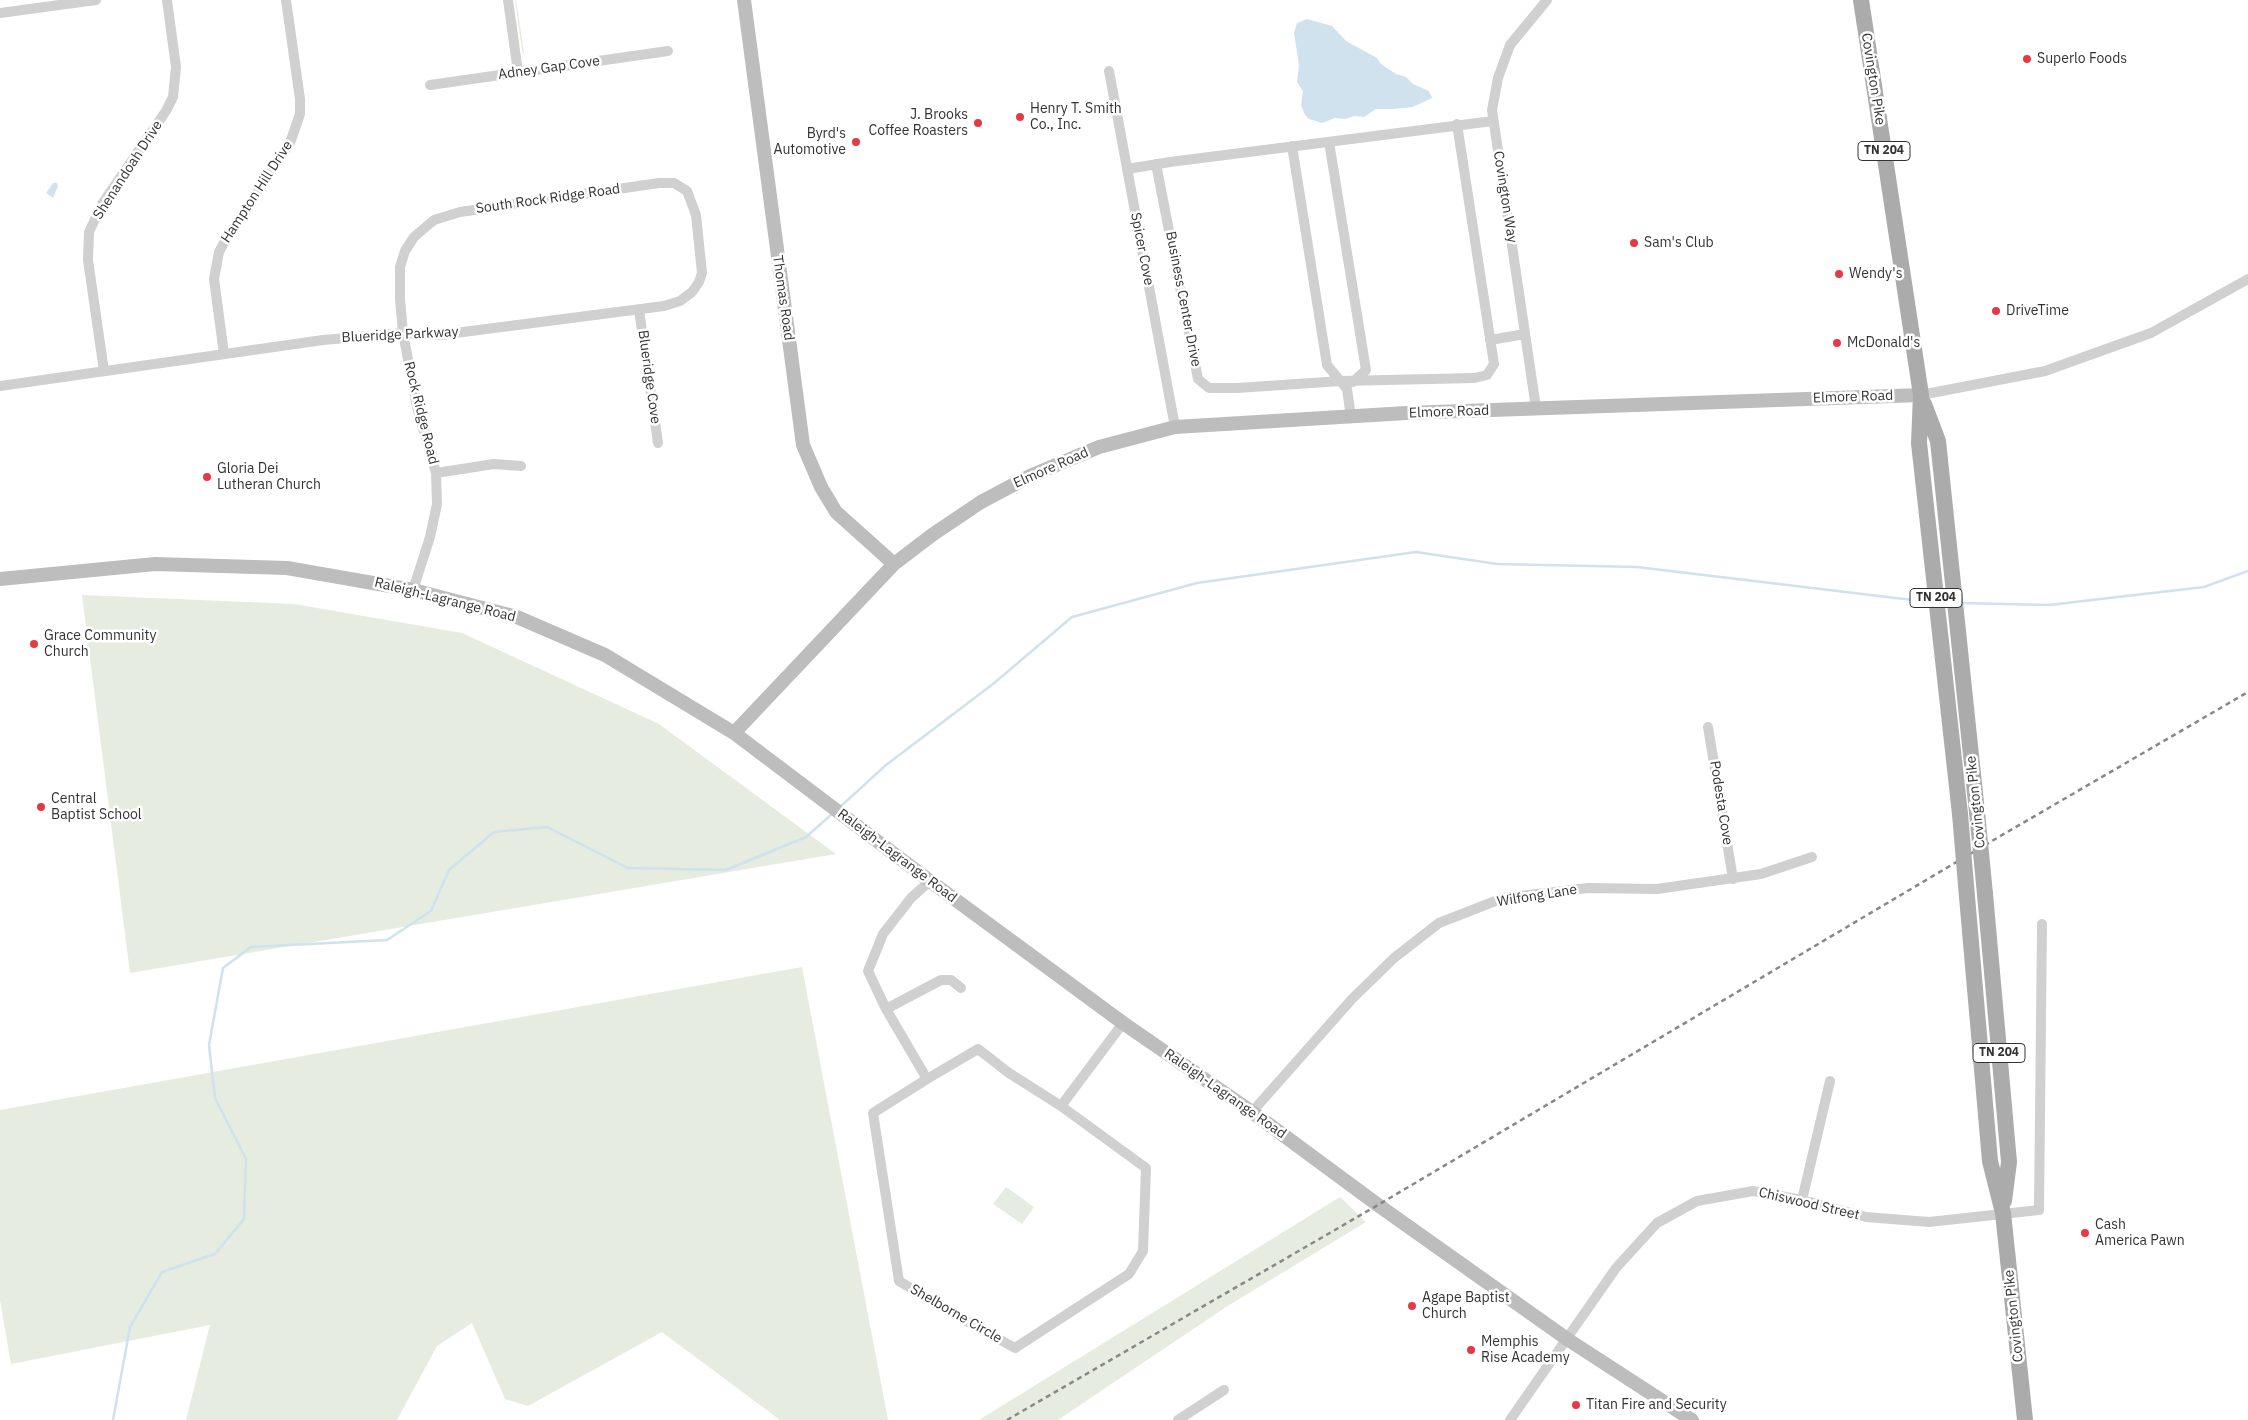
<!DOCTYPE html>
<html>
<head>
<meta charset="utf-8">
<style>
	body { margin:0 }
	canvas { display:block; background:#fff }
</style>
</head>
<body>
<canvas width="2248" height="1420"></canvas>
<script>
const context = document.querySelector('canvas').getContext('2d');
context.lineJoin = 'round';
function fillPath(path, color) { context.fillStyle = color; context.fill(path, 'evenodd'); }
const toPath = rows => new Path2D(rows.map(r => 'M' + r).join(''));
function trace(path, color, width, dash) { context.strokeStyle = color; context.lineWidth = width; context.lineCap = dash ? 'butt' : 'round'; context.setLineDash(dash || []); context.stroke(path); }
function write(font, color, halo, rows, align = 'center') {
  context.font = font + ' "IBM Plex Sans",sans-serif'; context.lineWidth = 5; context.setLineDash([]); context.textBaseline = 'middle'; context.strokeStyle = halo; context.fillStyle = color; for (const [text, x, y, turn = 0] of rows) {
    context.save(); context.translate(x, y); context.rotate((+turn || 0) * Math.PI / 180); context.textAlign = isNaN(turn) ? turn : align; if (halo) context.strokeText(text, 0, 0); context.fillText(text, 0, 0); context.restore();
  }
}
fillPath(toPath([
	[515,0,516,0,525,58,522,50],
	[82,595,294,604,462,633,659,724,836,854,130,973],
	[802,967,888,1420,780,1420,662,1332,528,1406,505,1399,472,1323,437,1346,397,1420,186,1420,210,1325,11,1364,0,1300,0,1110],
	[1006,1187,1034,1207,1022,1224,993,1204],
	[1340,1197,1366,1222,1226,1307,1058,1420,979,1420]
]), '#e6ecdf');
fillPath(toPath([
	[1307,19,1332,26,1346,41,1377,58,1381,64,1396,74,1406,77,1413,84,1429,91,1432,98,1413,107,1393,109,1376,109,1364,117,1354,116,1345,119,1335,118,1322,123,1309,119,1305,115,1301,105,1303,91,1297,82,1299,65,1294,33,1297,23],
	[53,183,57,183,58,186,53,198,46,193]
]), '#cfe2ee');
trace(toPath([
	[1960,603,2049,605,2204,587,2248,571],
	[840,807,886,765,993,684,1072,617,1197,583,1416,552,1497,564,1637,567,1929,602],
	[113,1420,130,1327,162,1272,215,1254,244,1219,246,1159,215,1098,209,1045,223,968,251,947,387,940,431,911,449,870,494,832,547,827,628,868,726,870,806,837,832,814]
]), '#cfe2ee', 2.5);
trace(toPath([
	[508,0,518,72],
	[0,13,96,0],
	[1109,71,1175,427],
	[430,85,668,51],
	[1329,142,1366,370,1353,382],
	[1292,146,1327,365,1347,389,1351,417],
	[1156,164,1198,379,1209,388,1237,388,1341,381,1474,378,1487,375,1494,364,1457,124],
	[1127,169,1170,162,1493,121],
	[639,310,658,443],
	[1490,340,1525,334],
	[224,354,214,279,219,252,226,239,290,143,300,114,300,99,286,0],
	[104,371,88,260,89,232,102,204,166,111,173,97,176,67,167,0],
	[0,386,323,340,403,333,440,335,664,306,680,301,692,292,699,282,702,273,696,215,687,191,674,183,659,183,460,212,434,220,414,237,405,251,400,267,400,299,403,333,417,407,436,473,437,504,430,537,413,590],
	[1921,395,2045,371,2151,333,2248,279],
	[1536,408,1492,110,1498,78,1510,45,1547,0],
	[436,473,494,464,521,466],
	[1708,727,1733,879],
	[886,1009,941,980,951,980,961,988],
	[978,1049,1009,1073,1061,1106,1146,1168,1143,1251,1129,1274,1015,1348,959,1317,899,1281,873,1113,927,1079,978,1049],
	[927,1079,886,1009,868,971,883,934,911,898,930,881],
	[1061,1106,1123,1023],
	[1252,1112,1352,999,1394,958,1439,923,1503,898,1588,888,1657,889,1761,874,1812,857],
	[1802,1200,1830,1081],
	[1178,1420,1224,1390],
	[1510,1420,1616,1268,1657,1223,1697,1201,1753,1191,1802,1200,1866,1217,1929,1222,2039,1210,2042,924]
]), '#d0d0d0', 10);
trace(toPath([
	[744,0,803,445,821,487,836,512,894,564],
	[0,579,155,564,287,568,413,590,517,617,605,655,734,733,930,881,1123,1023,1252,1112,1378,1205,1567,1339,1692,1420],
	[734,733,894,564,932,535,981,502,1030,476,1099,447,1175,427,1406,413,1921,395]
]), '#bdbdbd', 14);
trace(toPath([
	[1861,0,1921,395,1919,443,1960,814],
	[1924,404,1938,441,1977,812],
	[1985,894,2009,1162,2004,1201],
	[1967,897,1990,1161,2003,1213,2025,1420]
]), '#ababab', 16);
trace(toPath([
	[1007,1420,1378,1205,1997,838,2248,692]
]), '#888', 2.5, [5, 4]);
trace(toPath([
	[1977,812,1985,894],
	[1960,814,1967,897]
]), '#ababab', 16);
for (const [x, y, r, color] of [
	[2027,59,5,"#e63946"],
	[1020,117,5,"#e63946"],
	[978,123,5,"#e63946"],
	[856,142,5,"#e63946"],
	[1634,243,5,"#e63946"],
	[1839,274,5,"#e63946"],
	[1996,311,5,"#e63946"],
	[1837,343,5,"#e63946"],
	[207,477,5,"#e63946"],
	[34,644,5,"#e63946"],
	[41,807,5,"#e63946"],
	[2085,1233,5,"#e63946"],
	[1412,1306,5,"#e63946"],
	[1471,1350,5,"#e63946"],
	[1576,1405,5,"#e63946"]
]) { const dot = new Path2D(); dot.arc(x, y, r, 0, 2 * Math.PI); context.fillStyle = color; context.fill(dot); trace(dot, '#fff', 2); }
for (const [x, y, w] of [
	[1884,151,52],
	[1936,598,52],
	[1999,1053,52]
]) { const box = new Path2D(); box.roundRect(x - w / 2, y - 9.5, w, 19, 4); context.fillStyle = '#fff'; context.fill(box); trace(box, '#333', 1); }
write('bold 12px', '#333', null, [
	["TN 204",1884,151],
	["TN 204",1936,598],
	["TN 204",1999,1053]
]);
write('14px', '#333', '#fff', [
	["Superlo Foods",2037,59],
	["Henry T. Smith",1030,109],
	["Co., Inc.",1030,125],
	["J. Brooks",968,115,"right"],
	["Coffee Roasters",968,131,"right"],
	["Byrd's",846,134,"right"],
	["Automotive",846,150,"right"],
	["Sam's Club",1644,243],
	["Wendy's",1849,274],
	["DriveTime",2006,311],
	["McDonald's",1847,343],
	["Gloria Dei",217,469],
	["Lutheran Church",217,485],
	["Grace Community",44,636],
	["Church",44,652],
	["Central",51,799],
	["Baptist School",51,815],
	["Cash",2095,1225],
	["America Pawn",2095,1241],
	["Agape Baptist",1422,1298],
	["Church",1422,1314],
	["Memphis",1481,1342],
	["Rise Academy",1481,1358],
	["Titan Fire and Security",1586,1405]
], 'left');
write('14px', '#333', '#fff', [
	["Adney Gap Cove",549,68,-8],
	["Covington Pike",1873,79,81],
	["Shenandoah Drive",128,170,-57],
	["Hampton Hill Drive",257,192,-57],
	["Covington Way",1505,197,81],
	["South Rock Ridge Road",548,199,-8],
	["Spicer Cove",1142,249,79],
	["Thomas Road",783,298,82],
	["Business Center Drive",1183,299,79],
	["Blueridge Parkway",400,335,-3],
	["Blueridge Cove",649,377,82],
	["Elmore Road",1853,397,-2],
	["Elmore Road",1449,412,-2],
	["Rock Ridge Road",421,413,76],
	["Elmore Road",1051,468,-24],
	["Raleigh-Lagrange Road",445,600,14],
	["Covington Pike",1976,802,-96],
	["Podesta Cove",1721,803,81],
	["Raleigh-Lagrange Road",897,856,37],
	["Wilfong Lane",1537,896,-9],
	["Raleigh-Lagrange Road",1225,1094,35],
	["Chiswood Street",1809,1204,13],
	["Shelborne Circle",956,1314,30],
	["Covington Pike",2014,1316,-96]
]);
</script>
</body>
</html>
